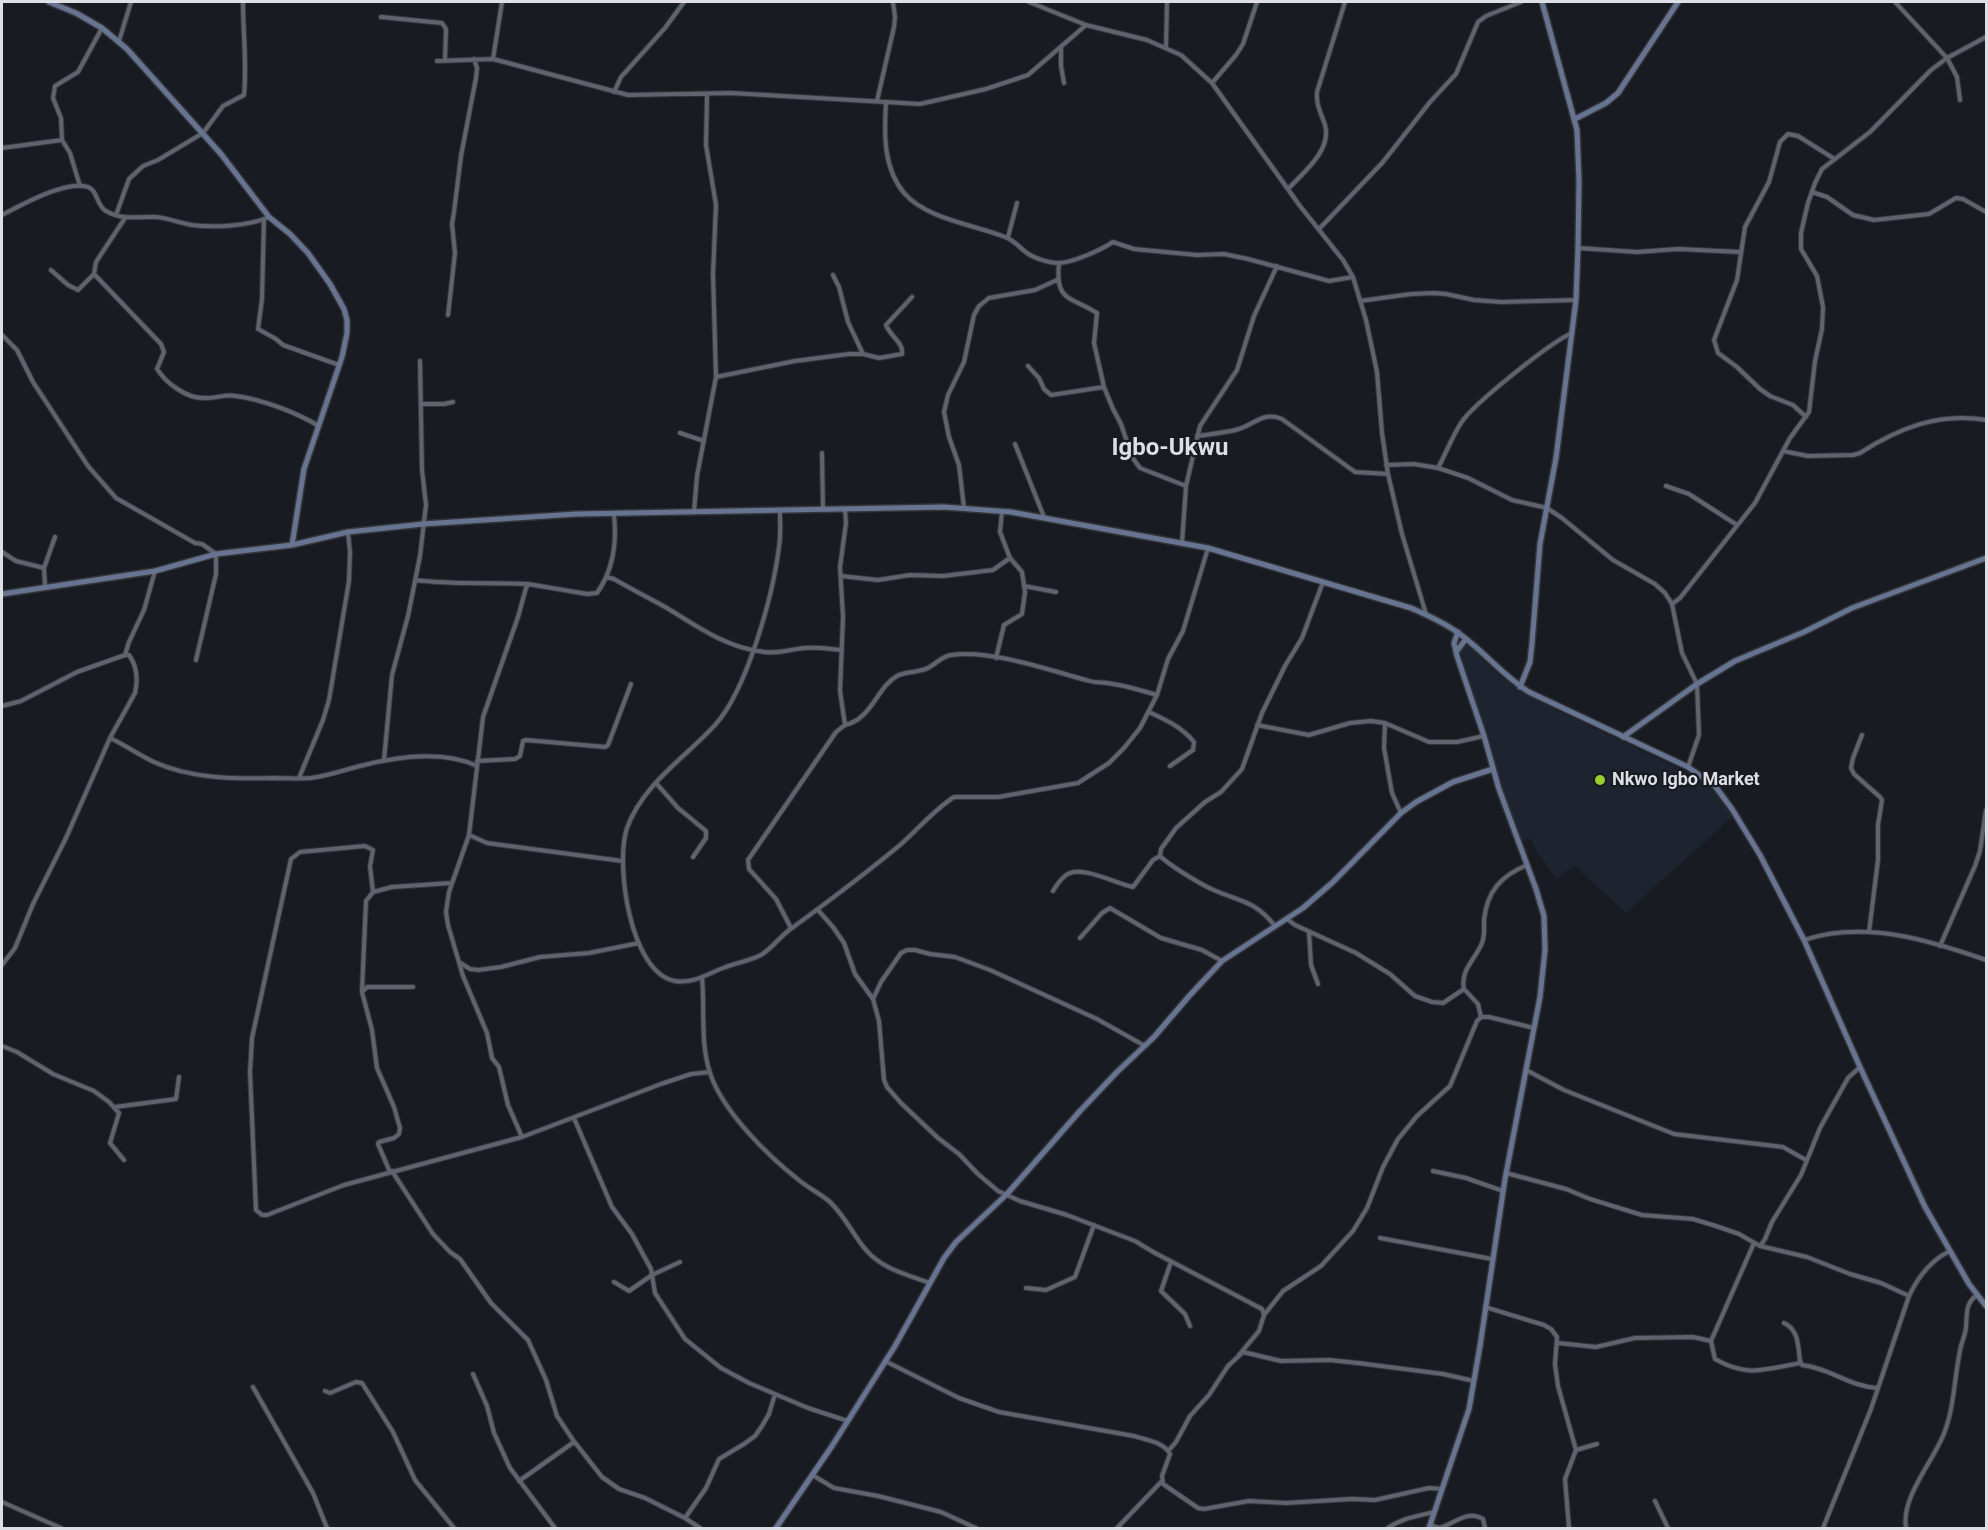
<!DOCTYPE html>
<html>
<head>
<meta charset="utf-8">
<style>
	body { margin:0 }
	#map { position:relative; width:1988px; height:1530px; overflow:hidden; background:#181b22; font-family:Roboto,sans-serif }
	canvas { display:block }
	.frame { position:absolute; inset:0; border:3px solid #dddfe4; pointer-events:none }
</style>
</head>
<body>
<div id="map">
<canvas width="1988" height="1530"></canvas>
<div class="frame"></div>
</div>
<script>
const ctx = document.querySelector('canvas').getContext('2d');
ctx.lineJoin = 'round';
function fillPath(path, color) { ctx.fillStyle = color; ctx.fill(path, 'evenodd'); }
function stroke(path, color, width, dash) { ctx.strokeStyle = color; ctx.lineWidth = width; ctx.lineCap = dash ? 'butt' : 'round'; ctx.setLineDash(dash || []); ctx.stroke(path); }
function drawText(font, color, halo, rows, align = 'center') {
  ctx.font = font + ' Roboto,sans-serif'; ctx.lineWidth = 4.5; ctx.setLineDash([]); ctx.textBaseline = 'middle'; ctx.strokeStyle = halo; ctx.fillStyle = color; for (const [text, x, y, turn = 0] of rows) {
    ctx.save(); ctx.translate(x, y); ctx.rotate((+turn || 0) * Math.PI / 180); ctx.textAlign = isNaN(turn) ? turn : align; if (halo) ctx.strokeText(text, 0, 0); ctx.fillText(text, 0, 0); ctx.restore();
  }
}
const built = new Path2D(`
	M1467,644L1500,676L1521,691L1559,711L1699,778L1717,794L1733,816L1626,913L1574,865L1557,880L1537,852L1530,838L1521,842L1498,783L1461,660V650Z`);
const street = new Path2D(`
	M1029,2L1086,25L1147,40L1181,55L1212,83L1300,206L1343,260L1353,277L1366,320L1377,372L1382,433L1388,474L1402,534L1426,614
	M1895,2L1947,58L1957,77L1960,100
	M381,17L442,23L446,29L445,60
	M119,41L131,2
	M1166,47L1167,2
	M1061,49V66L1064,83
	M493,59L502,2
	M437,61L493,59L628,95L731,93L920,104L986,89L1028,75L1086,25
	M1212,83L1236,55L1243,44L1257,2
	M614,92L621,77L665,28L684,2
	M707,95L706,145L716,205L713,274L716,377
	M877,101L894,27L895,17L893,2
	M886,102C884,134 883,169 905,194C927,219 975,225 1005,237C1014,240 1020,248 1027,253C1034,258 1049,263 1058,263C1072,263 1101,250 1113,242L1134,249L1197,255L1224,254L1248,259L1329,281L1353,277
	M2,148L62,140
	M80,186L70,153L62,140L61,118L53,98L55,86L78,72L102,28
	M1288,189C1304,172 1332,150 1325,125C1321,113 1316,105 1317,92L1345,2
	M1812,192L1827,197L1853,215L1874,220L1929,214L1956,198L1963,199L1986,212
	M2,215C21,205 61,183 83,186C99,187 95,205 106,211C123,221 138,216 156,217C168,218 180,223 192,225C213,228 250,226 269,217
	M116,215L129,179L143,166L158,160L203,133L223,106L244,95C247,64 243,33 243,2
	M125,218L96,262L94,274L161,344L164,352L157,369C166,383 186,398 203,398C214,399 224,394 236,396C264,400 295,412 319,426
	M264,219L262,299L258,329L276,339L283,345L339,365
	M1319,229L1383,162L1430,102L1456,74L1478,22L1486,16L1521,2
	M1008,237L1017,203
	M1578,248L1637,252L1678,249L1740,252
	M1059,263C1055,302 1070,296 1097,313L1094,343L1104,387L1113,409L1121,424L1132,457L1140,468L1186,486
	M51,270L68,285L78,290L94,274
	M833,275L839,287L848,322L863,354
	M1360,301L1411,294L1433,293L1446,294L1474,300L1501,302L1576,300
	M448,315L455,253L452,224L454,212L461,156L476,78L477,68L474,59
	M2,335L17,350L33,382L88,466L116,498L195,543L202,544L216,554V574L196,660
	M1028,366L1039,378L1044,389L1051,395L1104,387
	M421,404H444L453,402
	M1806,417L1793,405L1770,396L1760,389L1737,367L1718,353L1714,340L1737,280L1745,227L1769,182L1780,142L1788,134L1798,136L1833,158
	M680,433L704,441
	M1197,436C1210,434 1225,433 1239,429C1255,424 1264,411 1282,419L1355,472L1388,474
	M1015,444L1044,517
	M1783,451L1808,456L1853,455L1860,453C1899,428 1939,412 1986,420
	M822,453L823,509
	M1386,465L1414,464L1438,468L1468,478L1512,500L1547,508L1562,518L1613,560L1655,584L1665,593L1672,604L1682,653L1697,684L1699,735L1688,767
	M1438,468C1446,453 1452,437 1461,423C1473,404 1551,342 1572,333
	M1666,486L1689,494L1737,525
	M964,508L959,465L949,437L944,412L948,395L964,362L974,315L979,306L989,298L1035,290L1057,280
	M780,511C780,523 781,535 779,547C773,595 747,690 715,725C685,758 643,784 627,828C615,864 630,973 675,981C693,984 707,974 723,968C735,963 749,961 761,955C773,948 781,935 792,928C829,901 865,874 900,845C918,829 934,810 954,797H998L1078,783L1109,763L1124,748L1140,728L1157,695L1168,659L1183,631L1208,548
	M694,512L697,476L716,377L795,361L849,354H863L879,358L902,354C904,343 890,336 886,325L912,297
	M1182,543L1186,486L1200,426L1237,370L1254,316L1277,266
	M2,552L16,561L44,568L45,586
	M44,568L55,537
	M841,576L878,580L910,575L943,576L993,570L1010,558
	M606,577L614,579C631,589 649,598 667,608C698,627 727,648 764,652C778,654 791,649 805,648C817,647 830,649 842,650
	M415,580C453,585 490,582 528,584
	M1024,586L1056,592
	M1672,604L1680,598L1755,503L1790,438L1809,412L1815,361L1822,329L1823,307L1817,276L1801,249V233L1808,203L1815,183L1822,169L1870,132L1931,70L1947,58L1986,37
	M996,658L1004,625L1022,614L1025,592L1022,572L1010,558L1000,532L1002,511
	M2,706L21,701L77,672L125,655L129,642L144,610L155,571
	M1149,712C1166,720 1182,727 1194,742L1193,750L1170,766
	M1385,723L1384,748L1392,793L1401,813
	M845,725C872,719 877,687 897,676C906,671 918,673 928,668C936,664 942,656 951,655C989,649 1049,670 1086,680C1094,683 1104,682 1113,684C1128,686 1142,691 1157,695
	M1257,725L1309,735L1350,723L1371,721L1385,723L1429,742H1457L1484,736
	M1862,735L1853,758L1851,768L1854,774L1880,797L1882,800L1878,825V860L1869,932
	M110,738C125,745 139,755 154,762C191,779 236,779 275,778C287,778 299,779 311,778C328,776 344,770 360,766C395,757 443,750 477,766
	M384,760L392,675L408,616L420,556L426,505L422,470L420,361
	M477,761L515,759L520,756L523,741L526,740L605,747L608,745L631,684
	M299,778L323,720L329,700L349,581L350,552L348,532
	M656,783L678,808L706,831V838L693,857
	M469,835L487,843L622,861
	M1160,856C1169,865 1203,886 1216,891C1242,902 1255,901 1275,926
	M451,883L392,887L373,892L370,866L373,850L365,846L300,852L291,859L252,1038L250,1072L256,1210L262,1215H267L344,1185L522,1137L661,1084L691,1074L710,1072
	M1053,891C1056,886 1060,880 1065,876C1079,863 1116,884 1133,887L1153,860L1160,856L1161,849L1176,828L1205,802L1221,792L1242,769L1262,713L1285,666L1302,638L1323,582
	M818,910L833,927L844,943L855,974L873,999L879,1021L884,1080L887,1087L901,1103L938,1138L959,1154L978,1174L998,1191L1020,1201L1067,1215L1135,1241L1155,1253L1262,1309L1264,1315L1259,1331L1239,1355
	M1287,919L1295,925L1356,953L1390,974L1415,996L1432,1002L1443,1003L1464,989
	M791,928L776,899L749,869L748,860L836,732L845,725L840,691L843,617L840,567L846,523L845,509
	M1309,932L1311,965L1318,984
	M1080,938L1102,913L1110,908L1161,938L1202,950L1222,961
	M1804,940C1864,920 1929,940 1986,960
	M1940,946L1975,866L1980,851L1986,810
	M459,962L470,969L478,970L501,967L540,957L589,953L639,943
	M2,965L15,948L33,904L66,838L110,738L135,693C138,680 137,666 129,655H125
	M702,977C705,1009 700,1042 710,1073C723,1112 768,1156 800,1181C810,1189 821,1194 830,1202C845,1216 853,1235 866,1250C882,1269 908,1275 930,1283
	M362,991L366,901L373,892
	M873,999L881,982L901,953L907,950H915L930,954L955,957L990,970L1097,1019L1145,1046
	M1481,1017L1478,1004L1464,989C1460,970 1475,960 1482,943C1485,935 1484,929 1484,920C1487,891 1501,876 1527,865
	M2,1046L17,1052L53,1074L94,1091L109,1102L119,1113L110,1143L124,1160
	M1526,1070L1564,1090L1674,1134L1783,1147L1806,1160
	M115,1107L176,1099L179,1077
	M574,1118L612,1207L632,1234L651,1269L655,1293L685,1339L721,1368L749,1383L808,1408L848,1421
	M522,1137L508,1105L499,1067L492,1058L487,1033L463,976L448,925L446,912L449,892L469,835L483,717L518,617L526,588L528,584L587,594L597,593C614,569 617,543 614,515
	M392,1171L433,1234L450,1252L460,1259L491,1303L528,1340L546,1380L557,1416L573,1440L602,1477L619,1489L645,1498L685,1518L700,1528
	M1433,1171L1466,1178L1503,1191
	M390,1172L378,1144L379,1142L394,1138L399,1134L400,1128L394,1107L377,1068L372,1030L362,992L367,987H413
	M1506,1173L1566,1189L1590,1199L1642,1215L1693,1219L1716,1226L1739,1234L1760,1246L1807,1257L1850,1274L1881,1283L1909,1296
	M1380,1238L1492,1259
	M1754,1243L1711,1341L1715,1359C1748,1378 1765,1369 1801,1363
	M1761,1245L1765,1239L1772,1222L1801,1175L1820,1128L1848,1078L1860,1067
	M1171,1262L1161,1291L1185,1314L1190,1326
	M614,1282L629,1291L652,1275L680,1262
	M1026,1288L1046,1290L1075,1277L1094,1225
	M1485,1307L1544,1325L1551,1329L1557,1337L1555,1364L1558,1386L1576,1450L1565,1479L1569,1528
	M1264,1315L1283,1291L1321,1266L1353,1231L1367,1208L1383,1167L1398,1139L1417,1116L1450,1086L1477,1021L1481,1017H1489L1534,1028
	M1784,1323C1799,1330 1798,1346 1800,1361L1802,1365C1830,1368 1848,1386 1877,1388
	M1558,1343L1596,1347L1635,1338L1693,1337L1711,1341
	M885,1361L959,1398L999,1412L1134,1436C1146,1440 1164,1442 1170,1454L1162,1476L1163,1484L1198,1508L1204,1509L1249,1501L1286,1503L1352,1499L1375,1500L1429,1488L1442,1489
	M473,1374L487,1406L494,1433L510,1468L555,1528
	M253,1387L313,1493L327,1528
	M325,1391L330,1393L356,1382L362,1383L393,1432L415,1480L454,1528
	M1169,1450L1176,1442L1190,1416L1209,1395L1228,1366L1243,1352L1281,1361L1329,1360L1358,1363L1443,1374L1474,1381
	M1576,1450L1597,1444
	M814,1476L834,1488L878,1496L941,1512L976,1528
	M519,1481L574,1442
	M1655,1501L1668,1528
	M2,1502L61,1528
	M685,1518L706,1488L719,1459L744,1444L755,1436L762,1426L769,1414L775,1394
	M1430,1525L1439,1528C1454,1524 1468,1509 1483,1519L1485,1528
	M1117,1528L1162,1481
	M1388,1528C1402,1518 1418,1516 1434,1512
	M1823,1528L1871,1409L1909,1296C1918,1277 1931,1260 1950,1251
	M1906,1528C1901,1498 1931,1464 1943,1436C1955,1407 1954,1376 1961,1346C1963,1340 1965,1334 1966,1328C1967,1315 1965,1303 1977,1295`);
const secondary = new Path2D(`
	M49,2L76,13L102,28L127,49L221,154L269,217L290,234L308,253L330,284L344,309L347,320V333L342,357L304,469L292,545
	M1575,119L1606,103L1618,93L1678,2
	M2,594L155,571L216,554L292,545L348,532L423,524L576,514L944,507L1011,512L1208,548L1411,608C1427,615 1443,622 1457,632C1483,650 1502,675 1529,692L1688,767L1715,786L1732,809L1760,855L1804,940L1860,1067L1925,1207L1969,1284L1986,1306
	M1456,652L1466,639
	M1520,687L1530,662L1532,643L1540,544L1556,458L1576,300L1578,248L1579,181L1577,130L1542,2
	M1623,737L1697,684L1735,661L1804,632L1852,608L1986,558
	M776,1528L832,1446L895,1346L944,1258L956,1242L1007,1194L1080,1111L1117,1072L1154,1037L1190,995L1222,961L1303,908L1333,882L1401,813L1416,802L1453,782L1493,769
	M1429,1528L1469,1409L1480,1346L1505,1179L1540,997L1545,950L1544,916L1536,889L1499,789L1484,736L1457,656L1454,643L1458,632`);
const markers = [
	[1600,780,6,"#9cca31"]
];
const poiNames = [
	["Nkwo Igbo Market",1612,780]
];
const districtNames = [
	["Igbo-Ukwu",1170,449]
];
fillPath(built, '#1d232f');
stroke(street, '#34363b', 6);
stroke(secondary, '#34363b', 8);
stroke(street, '#5f636b', 4);
stroke(secondary, '#677491', 5);
for (const [x, y, r, color] of markers) { const dot = new Path2D(); dot.arc(x, y, r, 0, 2 * Math.PI); ctx.fillStyle = color; ctx.fill(dot); stroke(dot, '#181b22', 2); }
drawText('bold 18px', '#dddfe4', '#181b22', poiNames, 'left');
drawText('bold 24px', '#dddfe4', '#181b22', districtNames);
</script>
</body>
</html>
